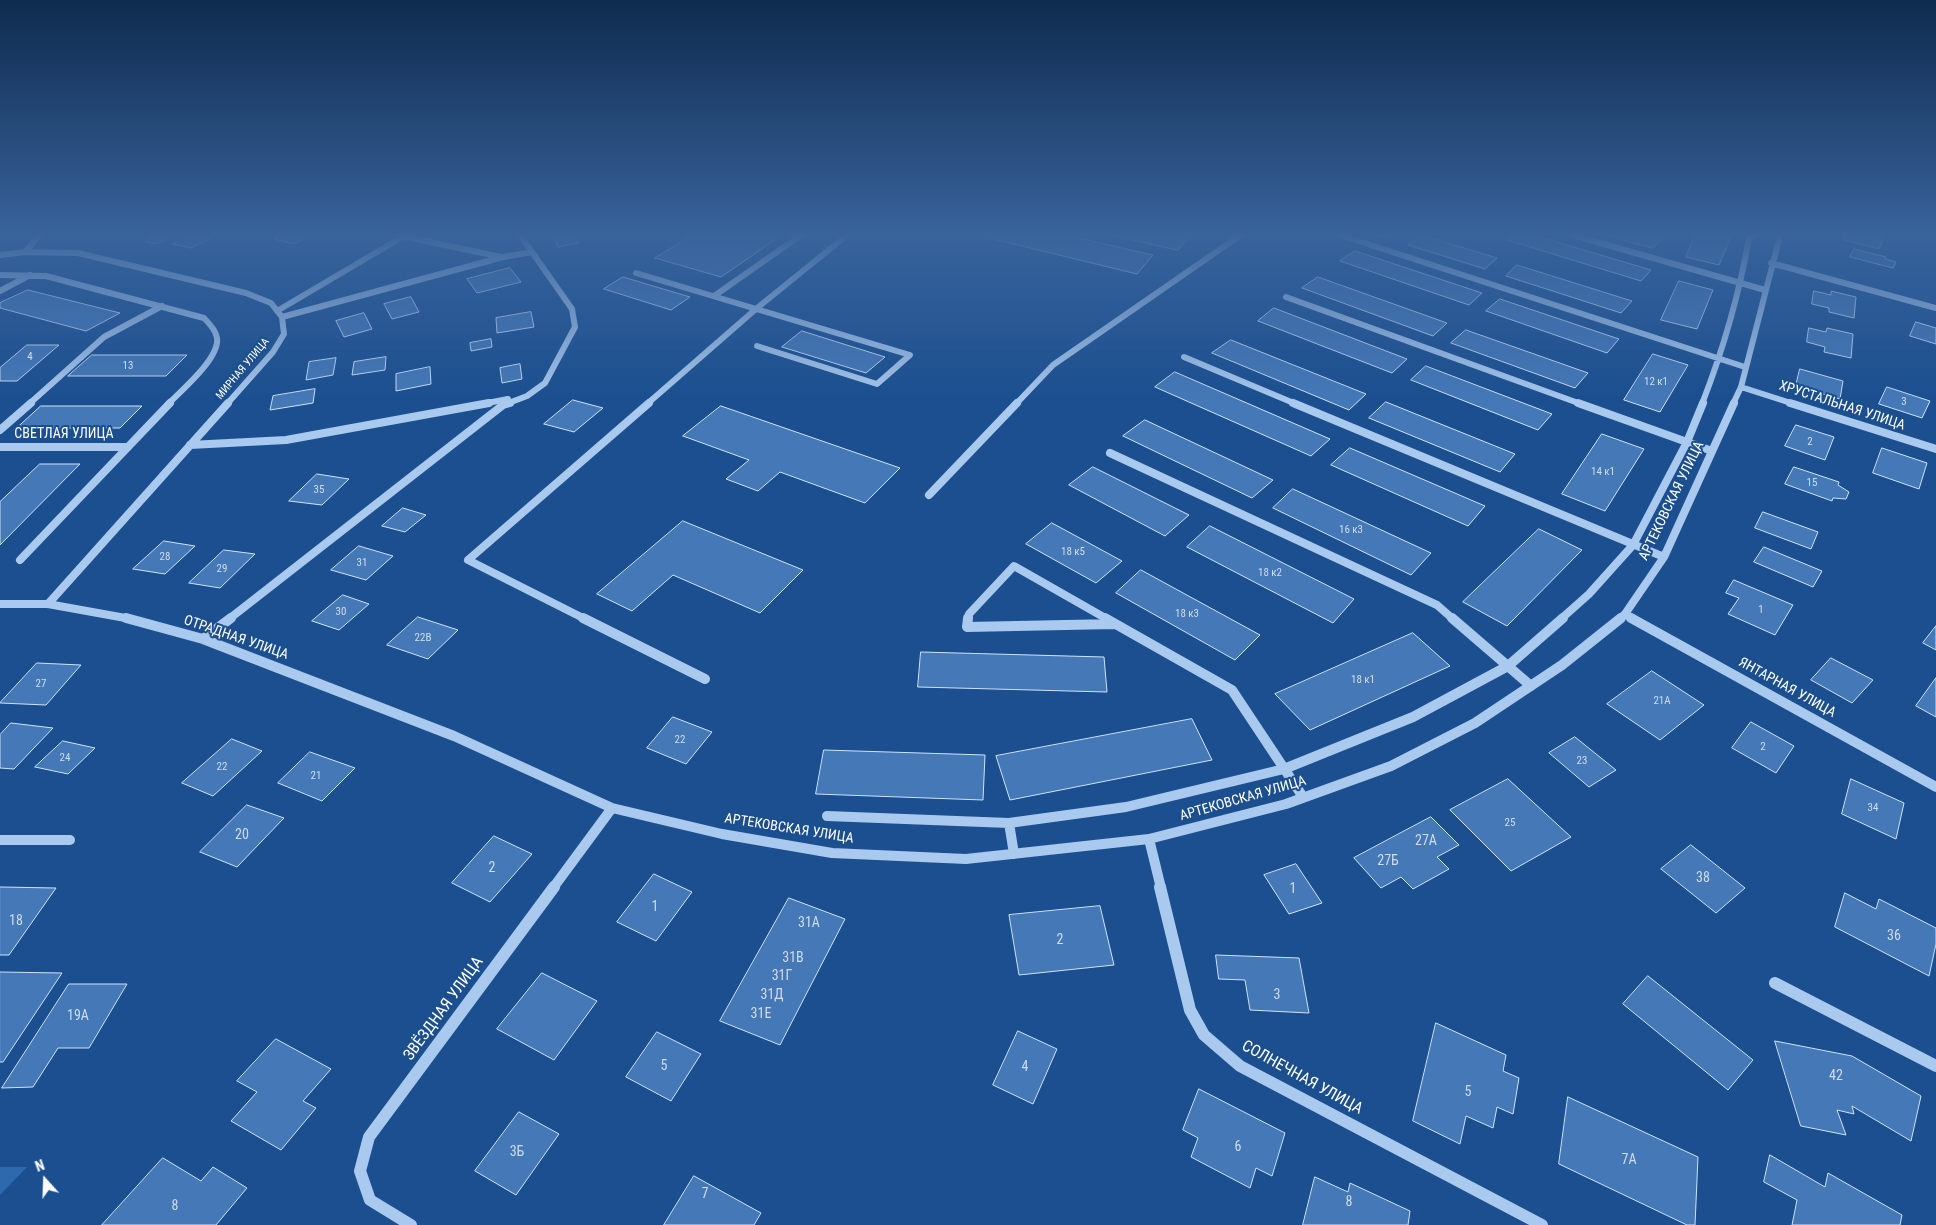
<!DOCTYPE html>
<html>
<head>
<meta charset="utf-8">
<style>
	body { margin:0 }
	#map { position:relative; width:1936px; height:1225px; overflow:hidden; background:#1b4f8f; font-family:"Roboto Condensed",sans-serif }
	canvas { display:block }
	.north { position:absolute; left:20px; top:1155px; width:50px; height:50px; -webkit-text-stroke:4px #1b4f8f; paint-order:stroke; rotate:340deg; font-size:14px; font-weight:700; line-height:20px; text-align:center; color:#fff }
	.north::after { content:''; display:block; margin:auto; width:18px; height:22px; background:#fff; clip-path:polygon(50% 0,100% 100%,50% 72%,0 100%) }
</style>
</head>
<body>
<div id="map">
<canvas width="1936" height="1225"></canvas>
<div class="north">N</div>
</div>
<script>
const ctx = document.querySelector('canvas').getContext('2d');
ctx.lineJoin = 'round';
function fillPath(path, color) { ctx.fillStyle = color; ctx.fill(path, 'evenodd'); }
function stroke(path, color, width, dash) { ctx.strokeStyle = color; ctx.lineWidth = width; ctx.lineCap = dash ? 'butt' : 'round'; ctx.setLineDash(dash || []); ctx.stroke(path); }
function drawText(font, color, halo, rows, align = 'center') {
  ctx.font = font + ' "Roboto Condensed",sans-serif'; ctx.lineWidth = 4; ctx.setLineDash([]); ctx.textBaseline = 'middle'; ctx.strokeStyle = halo; ctx.fillStyle = color; for (const [text, x, y, turn = 0] of rows) {
    ctx.save(); ctx.translate(x, y); ctx.rotate((+turn || 0) * Math.PI / 180); ctx.textAlign = isNaN(turn) ? turn : align; if (halo) ctx.strokeText(text, 0, 0); ctx.fillText(text, 0, 0); ctx.restore();
  }
}
const green = new Path2D(`
	M0,1167H27L0,1195Z`);
const building = new Path2D(`
	M288,232H317L294,244L274,239Z
	M698,232H780L785,233L721,277L655,258Z
	M981,232H1052L1153,255L1137,274L977,235Z
	M1098,232H1193L1178,250Z
	M1367,232H1396L1388,238Z
	M1517,232H1523L1651,270L1641,281L1507,240Z
	M1594,232H1638L1662,238L1653,248Z
	M1697,232H1733L1719,265L1686,257Z
	M1831,232H1886L1879,249L1844,240L1845,236Z
	M574,234L579,243L558,247L554,238Z
	M192,235L210,239L191,248L173,244Z
	M1421,235L1497,258L1485,269L1408,245Z
	M157,236L169,238L156,244L145,242Z
	M1854,249L1886,257L1885,259L1896,262L1893,268L1850,257Z
	M1355,251L1482,293L1469,305L1340,261Z
	M1517,265L1632,301L1621,313L1506,276Z
	M510,268L521,282L477,293L467,279Z
	M623,277L690,297L671,310L604,289Z
	M1318,277L1447,323L1433,336L1302,288Z
	M1679,281L1713,290L1697,329L1661,320Z
	M28,290L120,313L86,331L0,308V303Z
	M1814,291L1831,295V291L1856,297L1854,318L1829,312V308L1812,304Z
	M411,297L419,312L392,319L384,304Z
	M1500,299L1619,339L1607,353L1486,311Z
	M1274,308L1407,359L1392,373L1258,321Z
	M531,312L534,327L497,333L496,318Z
	M364,313L372,329L344,337L336,321Z
	M1916,322L1936,328V344L1910,336Z
	M1809,328L1826,332L1827,328L1853,334L1851,358L1824,352L1825,347L1807,342Z
	M1466,330L1588,373L1575,388L1451,343Z
	M802,331L885,357L866,373L782,347Z
	M491,339L492,347L471,351L470,343Z
	M1231,340L1366,394L1349,410L1212,353Z
	M27,345H59L17,381H0V368Z
	M1653,354L1688,365L1660,412L1624,400Z
	M92,355H187L166,376H68Z
	M386,357L385,370L352,375L354,362Z
	M336,358L333,375L306,380L309,362Z
	M520,364L522,379L502,383L500,368Z
	M1426,366L1552,414L1538,430L1411,380Z
	M430,367L431,384L396,391V374Z
	M1800,369L1843,381L1840,399L1796,386Z
	M1175,372L1330,439L1311,456L1155,387Z
	M1887,387L1930,401L1922,418L1879,404Z
	M315,389L313,403L270,410L273,396Z
	M573,400L603,408L574,432L544,424Z
	M1386,402L1515,454L1500,472L1369,418Z
	M41,406H142L120,428H17Z
	M721,406L900,468L865,503L780,472L758,491L726,479L749,460L683,436Z
	M1145,420L1273,480L1252,498L1123,436Z
	M1796,425L1834,437L1825,460L1785,446Z
	M1602,434L1644,449L1605,511L1562,494Z
	M1350,448L1485,506L1468,526L1331,465Z
	M1882,448L1927,463L1919,489L1873,473Z
	M40,464H80L0,545V502Z
	M1093,467L1189,515L1165,536L1069,485Z
	M1794,467L1839,482L1838,485L1849,492L1846,499L1833,498L1832,501L1785,484Z
	M317,474L349,479L322,505L289,501Z
	M1293,489L1431,553L1411,575L1273,508Z
	M403,508L426,515L405,532L382,526Z
	M1763,512L1818,532L1811,549L1755,528Z
	M683,521L803,570L760,613L673,575L632,611L597,594Z
	M1052,523L1122,561L1096,583L1026,544Z
	M1210,526L1354,599L1333,623L1187,547Z
	M1539,529L1582,550L1507,626L1463,602Z
	M164,541L195,546L165,574L133,569Z
	M359,546L393,556L366,580L331,570Z
	M1764,547L1822,571L1813,587L1754,562Z
	M224,550L255,554L220,588L189,583Z
	M1141,570L1260,635L1235,660L1116,593Z
	M1734,580L1793,605L1775,635L1728,614L1739,598L1726,593Z
	M343,595L369,604L339,630L312,621Z
	M418,617L458,630L428,659L387,645Z
	M1936,626V650L1923,643Z
	M1413,633L1450,666L1310,730L1275,694Z
	M921,652L1104,657L1107,692L918,687Z
	M1831,658L1873,680L1852,703L1811,680Z
	M37,663L81,665L46,705L0,703Z
	M1652,671L1704,705L1660,740L1607,704Z
	M1936,678V717L1916,706Z
	M673,717L712,732L686,764L647,748Z
	M1192,719L1212,760L1010,800L996,756Z
	M1751,722L1794,746L1776,773L1732,748Z
	M11,723L53,728L14,769L0,768V735Z
	M1575,737L1616,770L1589,787L1549,753Z
	M232,739L262,751L213,796L182,783Z
	M63,741L95,748L68,774L35,767Z
	M824,750L985,755L983,800L816,794Z
	M310,752L355,768L322,801L278,783Z
	M1508,779L1571,837L1511,871L1450,810Z
	M1851,779L1904,803L1896,839L1842,814Z
	M247,805L284,818L237,867L200,852Z
	M1431,817L1459,845L1437,857L1449,869L1413,889L1401,877L1381,888L1354,858Z
	M494,836L532,854L490,902L452,883Z
	M1691,845L1745,888L1716,913L1661,869Z
	M1296,864L1322,903L1289,914L1264,875Z
	M654,874L692,892L656,941L617,922Z
	M0,887L56,888L9,955H0Z
	M1845,893L1876,909L1879,899L1936,928V944L1929,976L1835,927Z
	M789,898L845,919L780,1045L720,1021Z
	M1100,906L1114,965L1019,975L1009,915Z
	M1216,955L1299,958L1309,1013L1250,1010L1245,980L1219,979Z
	M0,972L62,973L3,1062H0Z
	M542,973L597,1001L554,1060L497,1029Z
	M1648,976L1753,1060L1728,1090L1623,1004Z
	M69,984H127L89,1048H58L33,1087L2,1088Z
	M1436,1023L1506,1055L1503,1071L1519,1078L1513,1114L1497,1107L1493,1128L1466,1116L1460,1144L1413,1121Z
	M1018,1031L1057,1049L1033,1104L993,1085Z
	M657,1032L701,1054L671,1101L626,1077Z
	M276,1039L331,1069L303,1101L316,1108L281,1150L231,1121L257,1092L237,1081Z
	M1775,1041L1852,1056L1921,1096L1911,1141L1852,1106L1854,1114L1837,1110L1846,1135L1801,1126Z
	M1199,1089L1285,1133L1272,1176L1256,1168L1250,1188L1191,1157L1198,1138L1183,1130Z
	M1568,1097L1698,1157L1695,1225H1687L1559,1164Z
	M519,1112L559,1134L516,1195L475,1171Z
	M1770,1155L1825,1187L1828,1173L1902,1215L1900,1225H1792L1797,1200L1764,1182Z
	M163,1158L201,1181L213,1167L247,1188L216,1225H102Z
	M694,1176L761,1213L754,1225H664Z
	M1315,1177L1348,1192L1350,1183L1410,1211L1408,1225H1303Z`);
const minorFar3 = new Path2D(`
	M384,232L501,257
	M1331,232L1745,367
	M1562,232L1765,290
	M25,252L42,232
	M0,255L25,252L78,253L246,293L271,303L282,317L284,334L273,352L227,404
	M1771,263L1936,308
	M636,273L910,355L877,384L757,346
	M0,275L46,276L204,318C209,323 216,330 217,338C220,358 182,390 168,404
	M0,291L30,275
	M714,296L804,233L811,232
	M1286,297L1581,404
	M277,311L404,236
	M282,317L503,257L532,252
	M1184,357L1296,404
	M1741,387L1794,404
	M29,404L104,337L162,306
	M482,404L508,399
	M506,404L527,396L545,383L575,327L572,309L518,232
	M647,404L757,308L851,232
	M1016,404L1053,365L1245,232
	M1702,404C1723,350 1739,295 1749,238L1761,232
	M1733,404L1741,387L1781,232`);
const minorFar2 = new Path2D(`
	M1293,403L1664,557
	M1578,403L1712,451
	M1790,403L1936,449
	M0,430L31,403
	M190,445L286,440L489,403
	M0,447H128
	M1110,453L1437,605L1453,619
	M929,495L1017,403
	M20,560L170,403
	M0,604H48L131,619
	M48,604L228,403
	M1625,614L1634,619
	M229,619L503,405L510,403
	M585,619L468,560L649,403
	M968,619L969,614L1014,566L1107,619
	M1561,619L1589,594L1633,545L1687,442L1703,403
	M1619,619L1625,614L1664,557L1734,403`);
const minorFar1 = new Path2D(`
	M126,618L203,639L454,736L612,808L722,834L832,853L966,859L1149,839L1286,804L1391,766L1475,723L1562,665L1621,618
	M583,618L705,679
	M968,618L967,627L1115,624
	M1105,618L1232,690L1303,797
	M1452,618L1531,686
	M1631,618L1936,787
	M203,639L231,618
	M827,816L1009,823L1126,807L1284,769L1413,717L1508,666L1563,618
	M1009,823L1014,854
	M1149,839L1161,888
	M0,840H70
	M553,888L612,808`);
const minor = new Path2D(`
	M1160,887L1190,1010L1204,1035L1240,1066L1542,1225
	M1775,983L1936,1066
	M411,1225L370,1200L360,1171L369,1137L554,887`);
const numberNames = [
	["4",30,357],
	["13",128,366],
	["12 к1",1656,382],
	["3",1904,402],
	["2",1810,442],
	["14 к1",1603,472],
	["15",1812,483],
	["35",319,490],
	["16 к3",1351,530],
	["18 к5",1073,552],
	["28",165,557],
	["31",362,563],
	["29",222,569],
	["18 к2",1270,573],
	["1",1761,610],
	["30",341,612],
	["18 к3",1187,614],
	["22В",423,638],
	["18 к1",1363,680],
	["27",41,684],
	["21А",1662,701],
	["22",680,740],
	["2",1763,747],
	["24",65,758],
	["23",1582,761],
	["22",222,767],
	["21",316,776],
	["34",1873,808],
	["25",1510,823]
];
const farStreetnames = [
	["МИРНАЯ УЛИЦА",243,369,-50]
];
const streetNames = [
	["ХРУСТАЛЬНАЯ УЛИЦА",1842,406,18],
	["СВЕТЛАЯ УЛИЦА",64,434],
	["АРТЕКОВСКАЯ УЛИЦА",1672,501,-64],
	["ОТРАДНАЯ УЛИЦА",236,638,19],
	["ЯНТАРНАЯ УЛИЦА",1787,688,29],
	["АРТЕКОВСКАЯ УЛИЦА",1243,799,-16],
	["АРТЕКОВСКАЯ УЛИЦА",789,829,9]
];
const nearNumbernames = [
	["20",242,835],
	["27А",1426,841],
	["27Б",1388,861],
	["2",492,868],
	["38",1703,878],
	["1",1293,889],
	["1",655,907],
	["18",16,921],
	["31А",809,923],
	["36",1894,936],
	["2",1060,940],
	["31В",793,958],
	["31Г",782,976],
	["31Д",772,995],
	["3",1277,995],
	["31Е",761,1014],
	["19А",78,1016],
	["5",664,1066],
	["4",1025,1067],
	["42",1836,1076],
	["5",1468,1092],
	["6",1238,1147],
	["3Б",517,1152],
	["7А",1629,1160],
	["7",705,1194],
	["8",1349,1202],
	["8",175,1206]
];
const nearStreetnames = [
	["ЗВЁЗДНАЯ УЛИЦА",444,1009,-54],
	["СОЛНЕЧНАЯ УЛИЦА",1302,1078,29]
];
fillPath(green, '#2e69ad');
fillPath(building, '#4478b7');
stroke(building, '#cfe3fa', 1);
stroke(minorFar3, '#a9c9ee', 6);
stroke(minorFar2, '#a9c9ee', 8);
stroke(minorFar1, '#a9c9ee', 10);
stroke(minor, '#a9c9ee', 12);
const sky = ctx.createLinearGradient(0, 0, 0, 403);
sky.addColorStop(0, '#0f2b4f');
sky.addColorStop(0.58, '#39639b');
sky.addColorStop(1, '#39639b00');
ctx.fillStyle = sky;
ctx.fillRect(0, 0, 1936, 403);
drawText('11px', '#d0dded', null, numberNames);
drawText('11px', '#fff', '#1b4f8f', farStreetnames);
drawText('14px', '#fff', '#1b4f8f', streetNames);
drawText('14px', '#d0dded', null, nearNumbernames);
drawText('16px', '#fff', '#1b4f8f', nearStreetnames);
</script>
</body>
</html>
